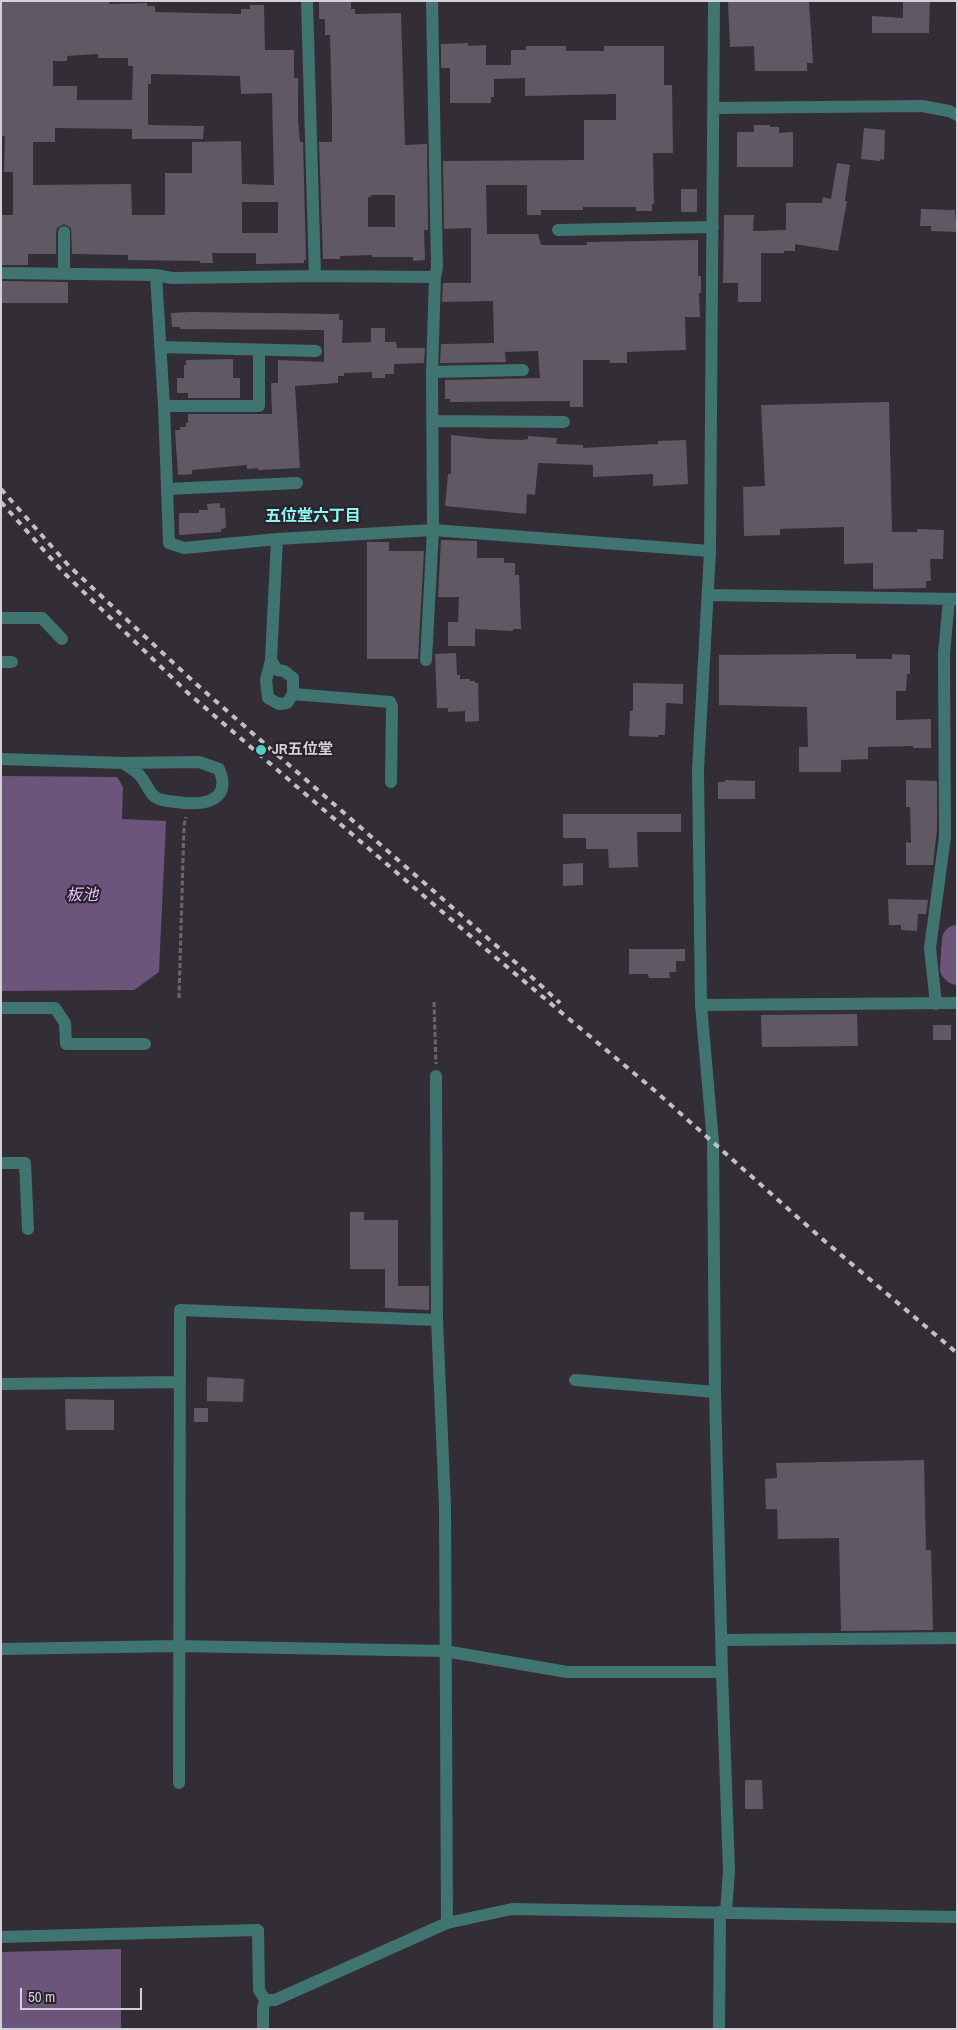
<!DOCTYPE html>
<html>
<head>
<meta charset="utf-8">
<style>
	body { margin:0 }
	#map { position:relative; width:958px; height:2030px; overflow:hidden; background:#332d36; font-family:"Archivo Narrow",sans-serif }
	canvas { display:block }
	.frame { position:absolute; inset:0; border:2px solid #d4d0d7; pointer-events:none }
	.scale { position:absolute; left:20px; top:1988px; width:122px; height:22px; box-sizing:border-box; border:2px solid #d4d0d7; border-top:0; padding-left:6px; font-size:15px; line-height:18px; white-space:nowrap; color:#d4d0d7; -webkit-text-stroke:4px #29232c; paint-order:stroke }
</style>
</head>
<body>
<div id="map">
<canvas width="958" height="2030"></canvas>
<div class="frame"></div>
<div class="scale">50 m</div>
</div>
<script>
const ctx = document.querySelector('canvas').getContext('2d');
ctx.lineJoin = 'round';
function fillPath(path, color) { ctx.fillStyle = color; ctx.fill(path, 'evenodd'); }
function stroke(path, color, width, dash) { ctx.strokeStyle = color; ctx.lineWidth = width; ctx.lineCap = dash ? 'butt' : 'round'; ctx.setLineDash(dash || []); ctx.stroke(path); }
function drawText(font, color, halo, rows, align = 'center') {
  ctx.font = font + ' "Archivo Narrow","Noto Sans JP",sans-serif'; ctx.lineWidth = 4.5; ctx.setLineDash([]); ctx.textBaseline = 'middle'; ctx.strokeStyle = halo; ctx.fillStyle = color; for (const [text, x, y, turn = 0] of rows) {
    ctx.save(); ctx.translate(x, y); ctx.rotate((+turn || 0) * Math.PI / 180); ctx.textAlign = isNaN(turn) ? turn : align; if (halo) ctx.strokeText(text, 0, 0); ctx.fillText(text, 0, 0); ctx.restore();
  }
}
const water = new Path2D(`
	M1,776L117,777L123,787L122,819L166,821L159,972L134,990L1,991Z
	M121,1949V2029H1V1952Z`);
const river = new Path2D(`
	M957,940L955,968L957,970`);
const building = new Path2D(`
	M1,1H109V4L147,3V6H155V12L241,14V9H250V5H264L265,50H294V78H298V119L300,142H303L306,260H304V263L256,264V253H212L213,263H200V261L128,260V255L72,254L71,228L64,224L57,228L56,232V254H28V265H1V215H13V172H4L5,136H1ZM98,54V58H128V66H133L132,100H77V86H53V61H67V56ZM151,74L240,76L241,94L272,93L274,185L242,184L241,141L192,142V173H165V215H132L131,184L33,185V142H55V128L132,129V139H203L204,126L150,125L148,124V84H151ZM242,202H278V233H242Z
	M319,1H351V9H355V14L401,13L405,145L427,144L428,230H424L425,260L413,261V257H372V255L340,256V259H323L319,142H332V113L330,35H325V19H319ZM371,195H395V227H368V197H371Z
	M728,1H809L813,63H807V71H755L754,46L730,47Z
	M903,1H930L929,33H872V16L903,18Z
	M468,43V46L486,45V65H511V50H526V46H566V51H604V46H664V85H672L673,153H653L654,204H652V211H636V207H583V210H541V215H527V185H486L487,234H538L541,245H587V242L698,240V276H701V293H699L700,317H685L686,350L627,352V363H610V360H583V407H570V401L450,402V399H445V380L540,378L538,351L505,352L506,362L440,363L441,344L494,343L493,301L442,302L443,283H471V228L444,229L443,161L584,160V120H616V94L525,96V78L494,79V97H491V103H450V68H441V44Z
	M754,125H770V127H779V133L793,132V167H737V132H754Z
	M864,128L885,130L884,160L881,159L880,161L861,159Z
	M837,163L850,165L845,201H847L838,251L795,244V251H784V253H761V302H738V283H723L724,215H754L753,231L786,230V203H822L823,197L831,199Z
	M681,189H697V212H681Z
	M921,209L955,210L957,232L931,231V226H920Z
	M1,281L68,282V303H1Z
	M190,312L339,314V320H343L342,343L371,342V328H385V342H396L397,348H425L424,363L394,364V374H385V378H372V372L344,373V376H338V383L295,386L300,468L258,470V468L247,469V465L192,470V474L178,475L175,430H180V427H186V423H188V414H272L271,383H278V360L324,362V330L180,329V327H172L171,313Z
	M233,359V378H240V398H188V393H177V378H184V365H186V360Z
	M889,402L892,532H917V529L944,530L943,559H930L931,581H926V588L873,589V563L844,564V527L780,529V535L744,536L743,487L765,486L761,405Z
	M451,435L489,439L523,440L528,439V436L557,438L556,444L583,445V448L658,444V441L686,440L688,484L653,486V474L593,477V465L538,463L535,495L527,494L526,514L445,506L448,474H451Z
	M220,503V508H225L226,528L221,529V532L179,535V513H199V510H208L207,504Z
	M441,540L477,541V558H504V563H515V575H519L521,629H513V631L475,629V646H448V622H458L459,597H438Z
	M367,542H389V551H424L418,659H367Z
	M456,653L457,675H460V679H470V681H475V683H478L479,721L465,722V711L448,712V708H437L435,654Z
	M839,654H856V659H892V654L910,655V674H907L906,691H896V720L931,719V748H913V746L868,747V759L841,760V772H799V747H808L807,707L719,705V655Z
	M633,683L683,684V704L666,703L665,735H658V737L629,736L630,711H633Z
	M725,780L755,781V799H718V782H725Z
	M906,780L937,781V829L933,865H906V842L911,843L910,807H906Z
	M563,814H681V832H637L638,867L609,868L608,849H586V838H563Z
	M583,863V885L563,886V864Z
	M888,899L928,900L926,914H918L917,931L901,930V925H889Z
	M629,949H685V961H676V972H669L670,978H649L648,974H629Z
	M857,1014L858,1046L762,1047L761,1015Z
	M933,1025H951V1040H933Z
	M350,1212H364V1220H398V1286H429V1310L385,1308V1269H350Z
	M207,1377L244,1379L243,1402L207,1401Z
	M65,1399L114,1400V1430H66Z
	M194,1408H208V1422H194Z
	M924,1460L926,1550H931L933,1630L841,1631L839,1538L778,1539L777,1509H766L765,1479L777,1478L776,1463Z
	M745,1780H762L763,1809H745Z`);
const path = new Path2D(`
	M179,998L184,825L186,817
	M434,1002L436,1064`);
const minor = new Path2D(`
	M307,1L315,276
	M714,1L710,551L698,770L701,1005L713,1142L715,1392L722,1672L729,1871L726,1912
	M714,108L922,106L949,111L957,115
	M558,230L713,227
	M1,273L156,275L172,278L315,276L435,277L437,268L432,1
	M64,273V232
	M156,275L164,406L169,543L184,548L277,539L433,530L710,551
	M160,347L316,351
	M432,372L523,370
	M164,406H259V351
	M433,421L564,422
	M167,489L297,483
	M708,595L957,599
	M1,618H42L62,639
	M271,660L277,539
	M271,660L277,670L284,671L293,678V694L287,703L279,704L268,698L266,680Z
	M426,660L433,530L432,372L435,277
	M1,662H12
	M293,694L390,702L392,707L391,782
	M1,759L123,763L199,762L219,769C233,802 202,806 176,802C169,801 159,801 154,796C149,792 146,783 141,777C137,771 129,767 123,763
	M936,1004L930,948L945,837L944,654L949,599
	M701,1005L957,1003
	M1,1008H55L65,1023L66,1044H145
	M436,1076L437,1320L445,1506L447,1923
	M1,1163H25L28,1229
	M575,1380L715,1392
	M1,1384L180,1382
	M721,1640L957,1638
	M1,1649L178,1646L445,1651L567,1672H722
	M179,1783L180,1310L437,1320
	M1,1937L258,1930L259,1990L265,2000H275L447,1923L512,1909L957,1917
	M263,2029V2009L265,2000
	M719,2029L720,1912`);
const rail = new Path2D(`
	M1,489L69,566L195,683L523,969L560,1003
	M1,502L64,573L188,693L482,946L654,1090L821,1238L957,1353`);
const markers = [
	[261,750,6,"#55cec6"]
];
const poiNames = [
	["JR五位堂",272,750]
];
const neighbourhoodNames = [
	["五位堂六丁目",313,517]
];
const waterNames = [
	["板池",82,896]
];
fillPath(water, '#6c557a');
stroke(river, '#6c557a', 30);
fillPath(building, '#605964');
stroke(path, '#6b666e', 3, [5, 2.5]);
stroke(minor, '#407470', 12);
stroke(rail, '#c4bfc7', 4, [6, 6]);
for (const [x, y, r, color] of markers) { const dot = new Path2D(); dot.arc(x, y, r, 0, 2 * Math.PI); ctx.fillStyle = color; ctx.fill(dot); stroke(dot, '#29232c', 2); }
drawText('bold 15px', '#d4d0d7', '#29232c', poiNames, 'left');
drawText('bold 16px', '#8df7ef', '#29232c', neighbourhoodNames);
drawText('italic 16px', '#e5bffe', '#29232c', waterNames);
</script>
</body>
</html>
